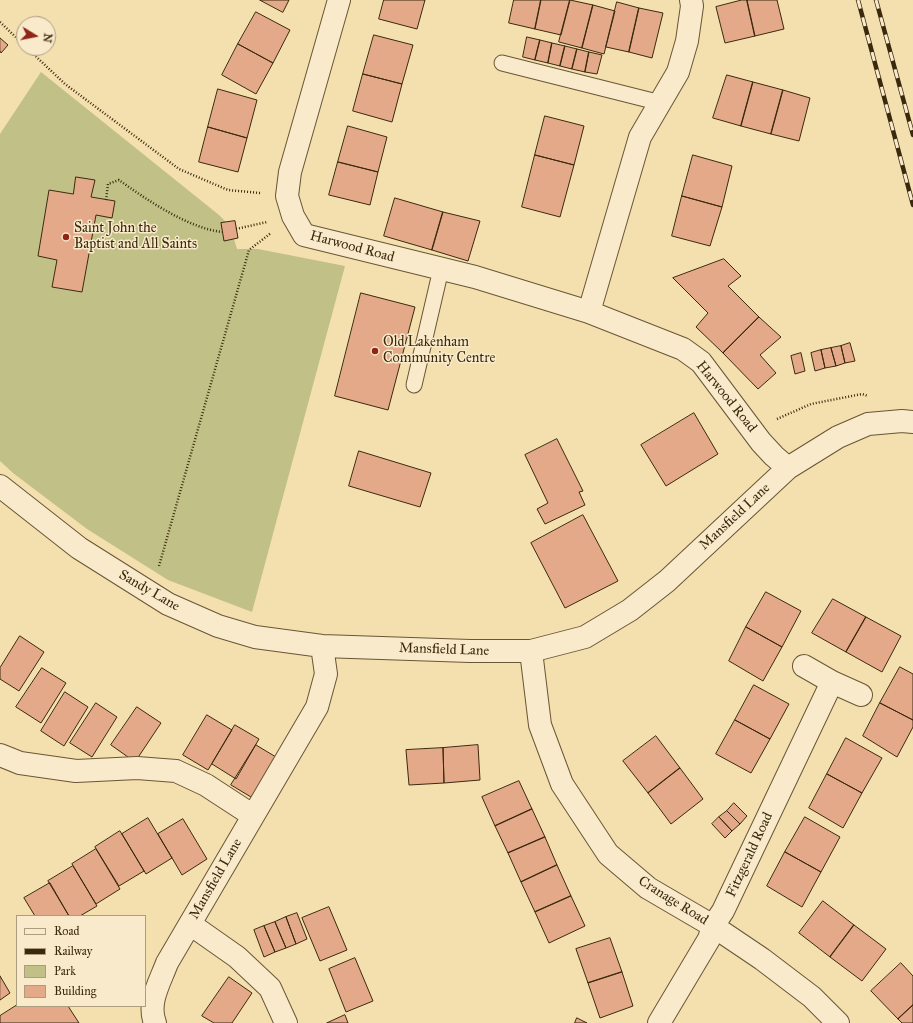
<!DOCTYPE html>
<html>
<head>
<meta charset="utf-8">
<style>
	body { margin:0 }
	#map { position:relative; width:913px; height:1023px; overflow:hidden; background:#f4dfae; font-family:"IM FELL Great Primer",serif }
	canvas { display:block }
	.legend { position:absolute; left:16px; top:915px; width:130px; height:92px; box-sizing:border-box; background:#f8eaca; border:1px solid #ac9d7f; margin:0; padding:5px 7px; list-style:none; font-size:12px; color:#3b290e }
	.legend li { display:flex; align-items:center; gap:8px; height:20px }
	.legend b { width:20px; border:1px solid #ac9d7f }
	.north { position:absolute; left:16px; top:16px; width:40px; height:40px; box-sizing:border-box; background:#f8eaca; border:1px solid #ac9d7f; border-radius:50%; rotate:100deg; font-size:11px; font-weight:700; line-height:16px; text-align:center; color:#3b290e }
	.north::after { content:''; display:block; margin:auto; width:14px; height:18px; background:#8f2418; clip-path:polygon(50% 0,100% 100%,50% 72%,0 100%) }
</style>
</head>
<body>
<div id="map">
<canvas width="913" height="1023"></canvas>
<ul class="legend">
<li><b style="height:5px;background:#f8eaca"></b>Road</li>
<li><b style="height:5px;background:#3b290e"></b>Railway</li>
<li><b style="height:11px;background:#c1c086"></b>Park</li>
<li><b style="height:11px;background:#e3a989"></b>Building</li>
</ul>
<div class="north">N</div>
</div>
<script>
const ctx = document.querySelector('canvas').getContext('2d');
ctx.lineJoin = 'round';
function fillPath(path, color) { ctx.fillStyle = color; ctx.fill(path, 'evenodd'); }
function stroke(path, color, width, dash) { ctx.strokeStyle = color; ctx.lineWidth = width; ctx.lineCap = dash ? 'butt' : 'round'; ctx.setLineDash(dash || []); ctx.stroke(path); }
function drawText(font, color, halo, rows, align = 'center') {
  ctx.font = font + ' "IM FELL Great Primer",serif'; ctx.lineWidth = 3; ctx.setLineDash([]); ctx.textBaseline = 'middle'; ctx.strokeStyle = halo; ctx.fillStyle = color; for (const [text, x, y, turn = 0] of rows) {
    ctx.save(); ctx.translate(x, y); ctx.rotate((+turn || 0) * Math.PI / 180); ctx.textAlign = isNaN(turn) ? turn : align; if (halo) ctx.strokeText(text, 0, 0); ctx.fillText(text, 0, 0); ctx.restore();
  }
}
const green = new Path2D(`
	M41,72L219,215L226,222L235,221L238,238L234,239L237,249H258L345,266L252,612L168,580L87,529L13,473L0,461V134ZM76,177L94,180L91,197L114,201L96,215L82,292L52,287L57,260L38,256L49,190L73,194Z`);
const building = new Path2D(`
	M260,0H289L283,12Z
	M384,0H425L417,29L379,19Z
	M514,0H541L535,29L509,23Z
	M541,0H570L561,35L535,29Z
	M570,0L593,5L582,48L559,42Z
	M742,0H747L755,36L725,43L716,7Z
	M747,0H777L784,29L755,36Z
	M617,2L639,8L629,52L606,47Z
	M593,5L615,11L604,54L582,48Z
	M639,8L663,13L652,58L629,52Z
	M256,12L290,30L273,63L238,44Z
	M374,35L413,45L402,84L363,74Z
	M527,37L540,40L535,60L523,57Z
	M0,38L8,45L1,53L0,51Z
	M540,40L552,43L548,63L535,60Z
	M552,43L565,46L560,66L548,63Z
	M238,44L273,63L256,94L222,75Z
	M565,46L577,49L572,69L560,66Z
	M577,49L589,52L585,72L572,69Z
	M589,52L602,55L597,74L585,72Z
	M363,74L402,84L392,122L353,111Z
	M727,75L753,82L741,126L713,118Z
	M753,82L783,90L771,134L741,126Z
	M218,89L257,100L247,138L208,127Z
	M783,90L810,98L799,141L771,134Z
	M545,116L584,126L574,165L535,155Z
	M348,126L387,137L378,172L338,162Z
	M208,127L247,138L238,172L199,162Z
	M535,155L574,165L560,217L522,207Z
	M693,155L732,166L722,207L682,196Z
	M338,162L378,172L370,205L329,195Z
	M76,177L95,180L91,197L115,201L112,218L96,215L82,292L52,287L57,260L38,256L49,190L73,194Z
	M682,196L722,207L710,246L672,236Z
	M395,198L443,212L432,250L384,236Z
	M443,212L480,221L468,261L432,250Z
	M235,221L238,238L224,241L221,223Z
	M724,259L741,276L728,286L759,317L723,353L696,327L708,313L673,278Z
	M361,293L415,307L388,410L335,396Z
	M759,317L781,337L760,355L776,373L758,389L723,353Z
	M850,343L855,361L845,363L841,346Z
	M841,346L845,363L836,366L831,348Z
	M831,348L836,366L825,368L821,350Z
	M821,350L825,368L815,371L811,353Z
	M801,353L805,371L795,374L791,356Z
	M694,413L718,454L666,486L641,445Z
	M557,439L583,491L579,492L585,505L545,524L537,509L548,503L525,455Z
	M359,451L431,473L420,507L349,486Z
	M583,515L618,581L565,608L531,543Z
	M766,592L801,611L782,647L746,627Z
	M833,599L866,617L846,652L812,633Z
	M866,617L901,636L882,672L846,652Z
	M746,627L782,647L763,681L729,661Z
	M20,636L44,652L19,691L0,679V668Z
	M900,667L913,674V720L880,703Z
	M42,668L66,683L41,723L16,707Z
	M754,685L789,704L770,739L735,720Z
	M65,692L88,707L64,746L41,731Z
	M96,703L117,717L92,757L70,743Z
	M880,703L913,720V727L897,757L863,736Z
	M137,707L161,723L135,762L111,745Z
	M207,715L232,730L208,770L183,755Z
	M735,720L770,739L751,773L716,754Z
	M235,725L259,739L236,779L212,764Z
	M656,736L680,768L648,793L623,761Z
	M846,738L882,758L862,793L827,774Z
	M256,745L281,760L256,800L231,785Z
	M478,745L480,780L444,783L443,748Z
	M443,748L444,783L409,785L406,750Z
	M680,768L703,799L671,824L648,793Z
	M827,774L862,793L843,828L809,808Z
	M519,781L532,809L495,826L482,797Z
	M734,803L747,816L740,824L727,811Z
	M532,809L545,837L508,853L495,826Z
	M727,811L740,824L732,831L719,817Z
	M719,817L732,831L725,838L712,824Z
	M805,817L840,837L821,872L785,852Z
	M148,818L172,858L146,874L122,834Z
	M183,819L207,859L182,875L158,834Z
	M120,831L144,871L119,886L95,847Z
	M545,837L557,865L521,882L508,853Z
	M96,849L120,889L96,904L72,864Z
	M785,852L821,872L802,907L767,886Z
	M557,865L571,896L535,912L521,882Z
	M73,866L97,906L80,916H69L48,881Z
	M50,883L69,916H35L24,898Z
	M571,896L585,926L549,943L535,912Z
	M823,901L854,925L830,957L799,933Z
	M329,907L347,950L320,961L302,918Z
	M297,913L307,939L296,944L286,917Z
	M286,917L296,944L286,948L275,922Z
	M275,922L286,948L275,952L264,926Z
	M854,925L886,949L862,981L830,957Z
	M264,926L275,952L264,957L254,930Z
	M610,938L622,972L588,983L576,949Z
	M355,958L373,1001L346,1012L329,969Z
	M901,963L913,976V1005L898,1019L871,991Z
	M622,972L633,1006L600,1018L588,983Z
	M0,976L10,993L0,1000Z
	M229,977L252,993L232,1023H214L202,1016Z
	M17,1005L68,1006L79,1023H0V1016Z
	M913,1005V1023H902L898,1019Z
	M345,1015L348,1023H327Z
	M577,1018L587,1023H575Z`);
const path = new Path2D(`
	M0,22L24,45
	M27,48L65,84L179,169L228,190L260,193
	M106,200L108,184L119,180C147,200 188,228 222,232
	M236,229L267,222
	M777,419L811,404L862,394L868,396
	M159,566L249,250L271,233`);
const service = new Path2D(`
	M502,63L661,103
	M414,385L441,269`);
const minor = new Path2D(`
	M339,0L290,172L287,196L293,216L304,235L475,277L589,312L683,349L701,362L761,442L774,456L788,468
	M589,312L640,137L678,72L687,41L692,6L691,0
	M0,486L79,548L168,604L218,626L255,637L322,646L470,651H531L585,637L630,610L667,581L788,468L838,437L868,424L902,421L913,422
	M531,651L540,725L562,784L608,854L648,888L713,926L762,959L812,997L838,1023
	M804,666L832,682
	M0,755L20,763L76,771L137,768L176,771L206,785L252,815
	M190,924L237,957L270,988L286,1023
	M155,1023C147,1003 160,982 167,963L317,707L326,674L322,646
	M659,1023L709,939L713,926L723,911L832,682L861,695`);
const rail = new Path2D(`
	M858,0L913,205
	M876,0L913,135`);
const markers = [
	[66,237,4,"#8f2418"],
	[375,351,4,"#8f2418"]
];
const poiNames = [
	["Saint John the",74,229],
	["Baptist and All Saints",74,245],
	["Old Lakenham",383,343],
	["Community Centre",383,359]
];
const streetNames = [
	["Harwood Road",352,247,15],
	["Harwood Road",726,397,51],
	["Mansfield Lane",735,517,-43],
	["Sandy Lane",149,591,30],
	["Mansfield Lane",444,650,2],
	["Fitzgerald Road",750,855,-65],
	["Mansfield Lane",216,879,-60],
	["Cranage Road",673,901,32]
];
fillPath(green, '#c1c086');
fillPath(building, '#e3a989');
stroke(building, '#3b290e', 1);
stroke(service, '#695636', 17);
stroke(minor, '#695636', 24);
stroke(path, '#3b290e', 2.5, [1, 2]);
stroke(service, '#f8eaca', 15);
stroke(minor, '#f8eaca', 22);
stroke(rail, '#3b290e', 4.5);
stroke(rail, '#f8eaca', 3, [9]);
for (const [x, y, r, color] of markers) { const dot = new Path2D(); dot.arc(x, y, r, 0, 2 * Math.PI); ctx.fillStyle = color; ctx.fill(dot); stroke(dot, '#f8eaca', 1.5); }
drawText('14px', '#3b290e', '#f8eaca', poiNames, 'left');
drawText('14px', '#3b290e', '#f8eaca', streetNames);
</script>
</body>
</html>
